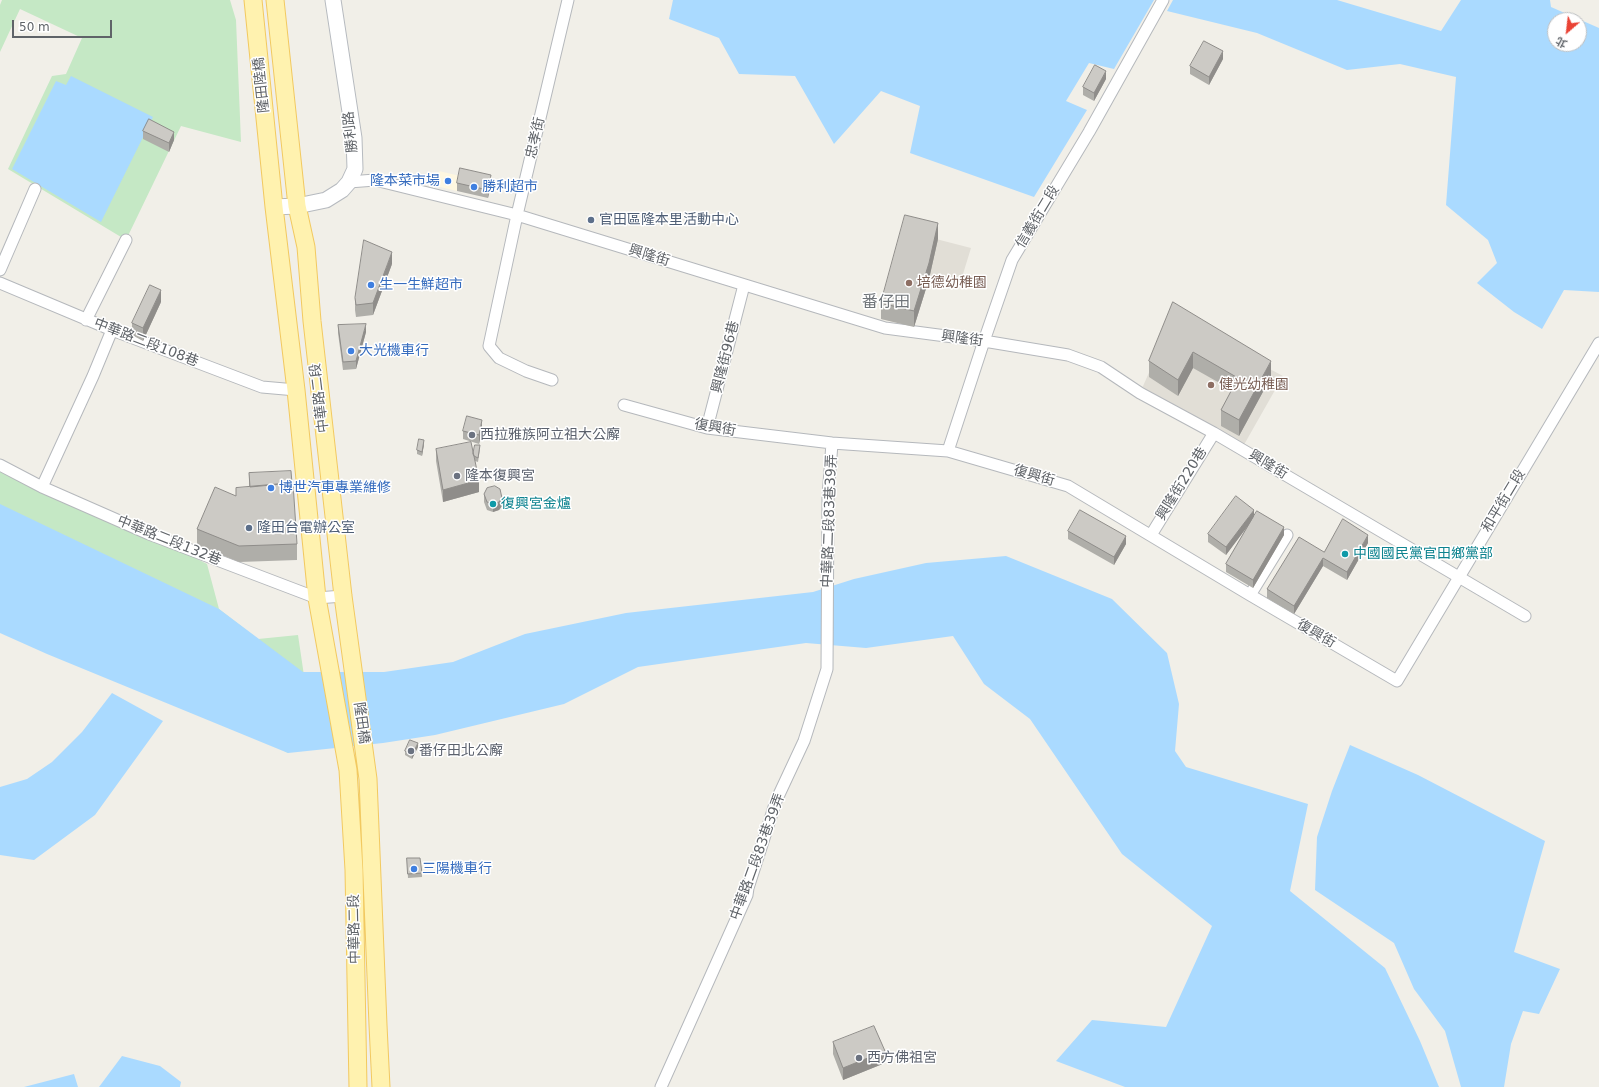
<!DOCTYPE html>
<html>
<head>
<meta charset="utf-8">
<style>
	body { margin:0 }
	#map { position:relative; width:1599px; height:1087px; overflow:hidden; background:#f1efe8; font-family:"DejaVu Sans","Noto Sans TC",sans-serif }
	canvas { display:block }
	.north { position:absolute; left:1547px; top:12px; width:40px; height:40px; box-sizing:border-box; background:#fff; border:1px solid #bfc1c3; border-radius:50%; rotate:208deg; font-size:11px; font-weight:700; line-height:16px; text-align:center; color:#5f6368 }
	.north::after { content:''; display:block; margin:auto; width:14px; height:18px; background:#ea4335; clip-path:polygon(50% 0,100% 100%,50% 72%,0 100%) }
	.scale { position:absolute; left:12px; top:20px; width:100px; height:18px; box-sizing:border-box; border:2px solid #5f6368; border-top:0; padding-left:5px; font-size:12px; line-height:14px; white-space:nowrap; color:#5f6368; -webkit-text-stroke:3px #fff; paint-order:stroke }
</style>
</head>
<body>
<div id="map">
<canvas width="1599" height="1087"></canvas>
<div class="north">北</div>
<div class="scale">50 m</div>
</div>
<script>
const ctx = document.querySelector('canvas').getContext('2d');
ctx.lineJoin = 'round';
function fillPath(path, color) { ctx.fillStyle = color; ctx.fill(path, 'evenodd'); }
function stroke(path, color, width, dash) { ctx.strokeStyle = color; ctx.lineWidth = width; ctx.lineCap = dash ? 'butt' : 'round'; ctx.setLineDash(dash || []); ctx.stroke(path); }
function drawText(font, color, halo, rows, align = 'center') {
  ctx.font = font + ' "DejaVu Sans","Noto Sans TC",sans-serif'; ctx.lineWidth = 3; ctx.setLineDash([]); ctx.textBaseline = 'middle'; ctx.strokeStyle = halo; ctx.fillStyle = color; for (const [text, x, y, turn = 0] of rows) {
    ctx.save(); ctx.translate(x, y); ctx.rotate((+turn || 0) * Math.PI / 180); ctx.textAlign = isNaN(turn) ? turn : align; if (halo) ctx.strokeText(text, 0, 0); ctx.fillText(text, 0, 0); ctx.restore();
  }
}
const commercial = new Path2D(`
	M439,171L460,176L457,191L436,186Z`);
const education = new Path2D(`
	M905,231L971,248L959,287L929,279L914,327L881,319Z
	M1173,318L1283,376L1241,450L1140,393Z`);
const green = new Path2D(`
	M2,0H230L236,20L241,142L181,126L126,240L8,169L52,76L66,74L82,38L20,9L0,52V5Z
	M0,465L149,534L207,564L219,609L258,639L298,635L311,723L288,753L0,600Z`);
const water = new Path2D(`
	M673,0H1154L1114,69L1089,63L1066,101L1087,110L1034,197L910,153L920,106L881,91L834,144L795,76L739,74L719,38L669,19Z
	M1173,0H1337L1441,31L1461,0H1550L1551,7L1599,28V292L1564,290L1542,329L1514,312L1477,283L1497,263L1488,240L1446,205L1456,77L1400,64L1347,70L1257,33L1167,11ZM1555,20H1579V44H1555Z
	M71,76L153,117L101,222L12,169L56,81L66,85Z
	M0,504L219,609L303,672H384L453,662L525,634L626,613L813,592L854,579L926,563L1006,556L1112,599L1167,653L1179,704L1175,751L1186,767L1308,804L1290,891L1385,968L1420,1041L1439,1087H1125L1056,1061L1092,1020L1166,1027L1212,926L1122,854L1030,719L984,684L953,636L866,648L806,643L638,667L564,704L435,735L383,743L288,753L47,654L0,633Z
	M112,693L163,721L95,815L34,860L0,855V787L27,779L52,762L82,732Z
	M1350,745L1418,775L1545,841L1514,952L1560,969L1539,1014L1523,1011L1511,1044L1504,1087H1461L1445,1031L1414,989L1394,943L1315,890L1317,837L1332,791Z
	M122,1056L160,1066L181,1082L180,1087H99Z
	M74,1074L78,1087H24Z`);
const street = new Path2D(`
	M349,182L375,180L517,215L885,328L984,341L1068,355L1101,367L1140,393L1214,433L1525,616
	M0,270L35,189
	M0,283L112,330L262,387L296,390
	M86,320L126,240
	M552,380L526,371L499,358L489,346L517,215L568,0
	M624,405L707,428L832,443L948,451L1068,486L1250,595L1397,681L1599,343
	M707,428L744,285
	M948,451L984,341L1012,260L1089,132L1163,0
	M0,465L42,487L149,534L317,598L343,596
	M42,487L93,376L112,330
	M1151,535L1214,433
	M1250,595L1287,535
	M661,1087L747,895L748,888L776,801L804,741L827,669L828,497L832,443`);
const secondary = new Path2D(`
	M274,207L297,206L326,200L342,190L349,182L355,169L354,138L333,0`);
const primary = new Path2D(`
	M253,0L274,207L296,390L317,598L348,770L354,870L358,1087
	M275,0L297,206L306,247L312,321L343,596L368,779L378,1025L381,1087`);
const wall = new Path2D(`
	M1223,59L1209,85L1190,74V66Z
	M1106,79L1094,101L1083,95V87Z
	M143,131L174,140L169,152L143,139Z
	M457,183H491L488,198L457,191Z
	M938,239L929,279L914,327L881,319V303Z
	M392,264L373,315L356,317L355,310V298Z
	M161,302L143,341L132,335V323Z
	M1173,302L1271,377L1239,436L1221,426V410L1232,390L1193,368L1178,396L1149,377V361Z
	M338,325L366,332L356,369L343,370L338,333Z
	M482,429L479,444L463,439V431Z
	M424,444L422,456L417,454V450Z
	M436,449L473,454L480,449L478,462L475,461L479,492L443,502L436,461Z
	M249,473L297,544V560L239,562L197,545V529L236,496L249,487Z
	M484,494L502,506L499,510L493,512L487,510L484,502Z
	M1254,517L1284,535L1253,588L1226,572V564L1251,520L1226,555L1208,542V534Z
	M1068,531L1126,544L1114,565L1068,539Z
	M1368,543L1347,580L1323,566L1294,614L1267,598V589L1324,552Z
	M418,747L412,759L405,755V751Z
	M407,858L422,873V877L408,878Z
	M833,1042L885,1063L843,1080L833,1054Z`);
const shadedWall = new Path2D(`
	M1223,51V59L1209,85V77Z
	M1106,71V79L1094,101V93Z
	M174,132V140L169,152V143Z
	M491,175V183L488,198V190Z
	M938,223V239L929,279L914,327V311Z
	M392,252V264L373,315V303Z
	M161,290V302L143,341V328Z
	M366,324V332L356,369V361Z
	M1193,352V368L1178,396V380Z
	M1271,361V377L1239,436V420Z
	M482,420V429L479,444V435Z
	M424,440V444L422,456V452Z
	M479,480V492L443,502V490Z
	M502,498V506L499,510L493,512V504Z
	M1254,510V518L1226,555V547Z
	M1284,527V535L1253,588V580Z
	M1368,535V543L1347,580V572Z
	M1126,536V544L1114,565V557Z
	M1323,558V566L1294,614V606Z
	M418,743V747L412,759V755Z
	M885,1051V1063L843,1080V1068Z`);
const building = new Path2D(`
	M1204,41L1223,51L1209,77L1190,66Z
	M1095,65L1106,71L1094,93L1083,87Z
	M149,119L174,132L169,143L143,131Z
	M460,168L491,175L488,190L457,183Z
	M905,215L938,223L929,263L914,311L881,303Z
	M364,240L392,252L373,303L356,305L355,298Z
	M150,285L161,290L143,328L132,323Z
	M1173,302L1271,361L1239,420L1221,410L1238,378L1193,352L1178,380L1149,361Z
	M366,324L356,361L343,362L338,325Z
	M467,416L482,420L479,435L463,431Z
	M419,439L424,440L422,452L417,450Z
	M471,442L479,480L443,490L436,449Z
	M475,445H480L478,458L474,456L473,454Z
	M291,471L292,483L250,487L249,473Z
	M293,483L297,544L239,546L197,529L215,487L236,496V488Z
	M495,486L500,489L502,498L499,502L493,504L487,502L484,494L487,488Z
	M1236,496L1254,510L1226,547L1208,534Z
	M1080,510L1126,536L1114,557L1068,531Z
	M1257,511L1284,527L1253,580L1226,564Z
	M1343,519L1368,535L1347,572L1323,558L1294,606L1267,589L1299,537L1324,552Z
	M410,740L418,743L412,755L405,751Z
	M407,858H420L422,873L408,874Z
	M874,1026L885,1051L843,1068L833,1042Z`);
const markers = [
	[448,181,4,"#3f7fe0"],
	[474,187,4,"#3f7fe0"],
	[591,220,4,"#5c6f8a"],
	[909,283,4,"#8d6e63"],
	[371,285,4,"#3f7fe0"],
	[351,351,4,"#3f7fe0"],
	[1211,385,4,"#8d6e63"],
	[472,435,4,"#6b7280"],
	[457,476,4,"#6b7280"],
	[271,488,4,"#3f7fe0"],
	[493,504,4,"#0f9aa8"],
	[249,528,4,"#5c6f8a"],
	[1345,554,4,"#0f9aa8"],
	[411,751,4,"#6b7280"],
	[414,869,4,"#3f7fe0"],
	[859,1058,4,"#6b7280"]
];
const streetNames = [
	["隆田陸橋",262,85,-96],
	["勝利路",351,132,-96],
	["忠孝街",536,138,-77],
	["信義街二段",1038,217,-59],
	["興隆街",649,256,17],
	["興隆街",962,339,8],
	["中華路二段108巷",146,343,21],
	["興隆街96巷",726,357,-76],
	["中華路二段",320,398,-97],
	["復興街",715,428,10],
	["興隆街",1268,465,31],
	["復興街",1034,476,16],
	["興隆街220巷",1182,484,-58],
	["和平街二段",1504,501,-59],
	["中華路二段83巷39弄",830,521,-88],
	["中華路二段132巷",169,541,22],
	["復興街",1316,634,30],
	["隆田橋",361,723,82],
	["中華路二段83巷39弄",758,857,-70],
	["中華路二段",355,929,-91]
];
const shopNames = [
	["隆本菜市場",440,181,"right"],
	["勝利超市",482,187],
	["生一生鮮超市",379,285],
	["大光機車行",359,351],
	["博世汽車專業維修",279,488],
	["三陽機車行",422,869]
];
const serviceNames = [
	["官田區隆本里活動中心",599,220],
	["隆田台電辦公室",257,528]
];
const educationNames = [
	["培德幼稚園",917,283],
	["健光幼稚園",1219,385]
];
const worshipNames = [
	["西拉雅族阿立祖大公廨",480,435],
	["隆本復興宮",465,476],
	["番仔田北公廨",419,751],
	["西方佛祖宮",867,1058]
];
const cultureNames = [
	["復興宮金爐",501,504],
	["中國國民黨官田鄉黨部",1353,554]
];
const quarterNames = [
	["番仔田",886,303]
];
fillPath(commercial, '#fef7e0');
fillPath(education, '#e1ded6');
fillPath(green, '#c5e8c5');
fillPath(water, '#aadaff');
stroke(street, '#b5b8bc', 13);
stroke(secondary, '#b6babf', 17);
stroke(primary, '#f2c960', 19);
stroke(street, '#fff', 11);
stroke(secondary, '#fff', 15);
stroke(primary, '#fff2af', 17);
fillPath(wall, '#afaea9');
fillPath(shadedWall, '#8f8d8a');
fillPath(building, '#cccac5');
stroke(building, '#8f8d8a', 1);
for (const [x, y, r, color] of markers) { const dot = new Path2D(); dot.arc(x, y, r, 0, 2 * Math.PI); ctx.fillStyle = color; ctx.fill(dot); stroke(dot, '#fff', 1.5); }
drawText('14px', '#5f6368', '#fff', streetNames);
drawText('14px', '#366cbe', '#fff', shopNames, 'left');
drawText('14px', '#4e5e75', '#fff', serviceNames, 'left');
drawText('14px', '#785e54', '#fff', educationNames, 'left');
drawText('14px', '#5b616d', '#fff', worshipNames, 'left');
drawText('14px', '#0d838f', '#fff', cultureNames, 'left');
drawText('16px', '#70757a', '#fff', quarterNames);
</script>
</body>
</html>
